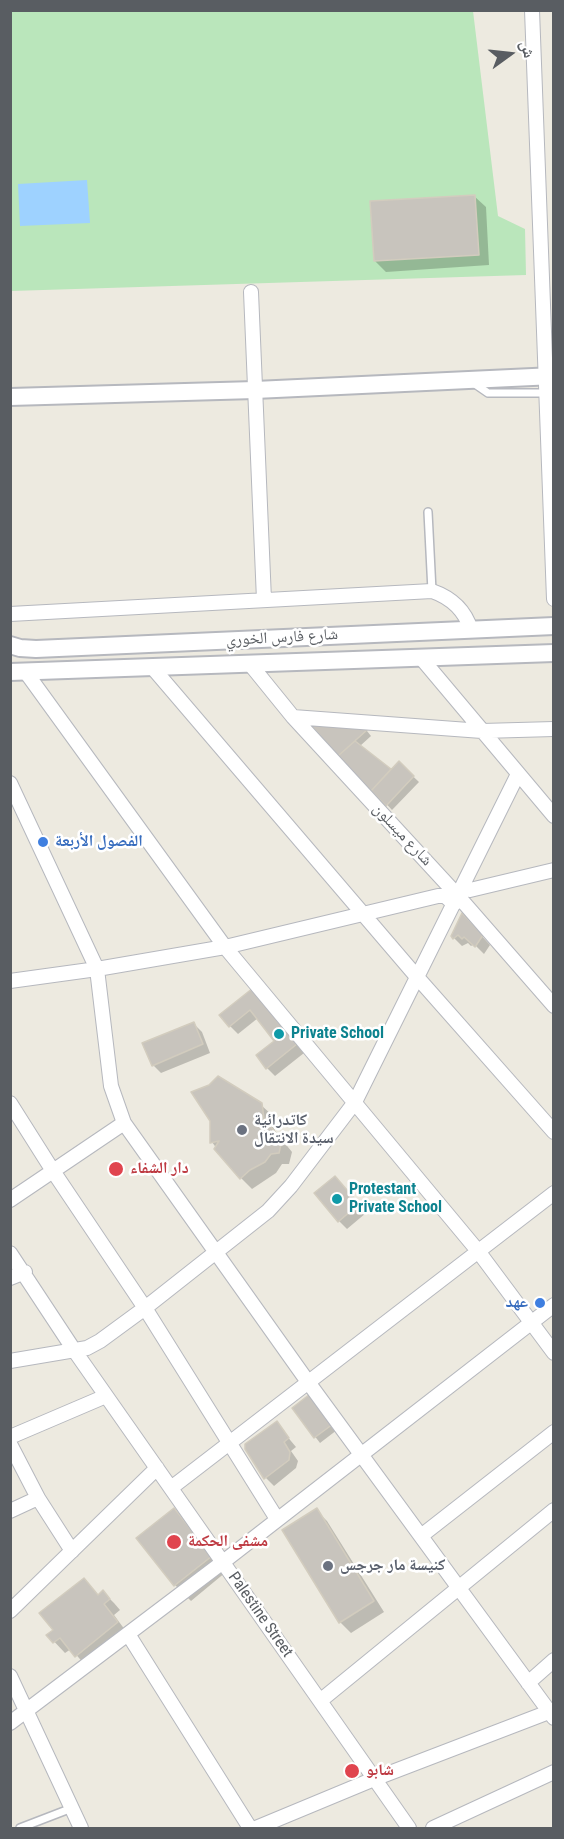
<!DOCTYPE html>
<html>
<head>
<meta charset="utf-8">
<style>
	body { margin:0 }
	#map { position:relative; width:564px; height:1839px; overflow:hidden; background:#edeae0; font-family:"Roboto Condensed","Noto Naskh Arabic",sans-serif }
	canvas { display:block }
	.frame { position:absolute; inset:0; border:12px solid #595d62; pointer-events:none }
	.north { position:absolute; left:480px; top:24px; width:60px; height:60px; -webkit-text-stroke:4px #fff; paint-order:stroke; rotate:75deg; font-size:16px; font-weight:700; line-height:24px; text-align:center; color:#595d62 }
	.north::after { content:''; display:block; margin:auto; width:21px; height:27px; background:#595d62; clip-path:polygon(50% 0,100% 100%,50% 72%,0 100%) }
</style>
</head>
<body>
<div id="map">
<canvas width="564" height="1839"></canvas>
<div class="frame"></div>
<div class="north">ش</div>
</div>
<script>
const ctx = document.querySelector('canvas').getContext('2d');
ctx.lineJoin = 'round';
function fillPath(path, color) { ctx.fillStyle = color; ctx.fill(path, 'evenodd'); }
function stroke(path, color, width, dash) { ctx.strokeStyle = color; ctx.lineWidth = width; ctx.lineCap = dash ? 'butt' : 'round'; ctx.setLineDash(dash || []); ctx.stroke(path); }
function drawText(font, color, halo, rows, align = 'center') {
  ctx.font = font + ' "Roboto Condensed","Noto Naskh Arabic",sans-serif'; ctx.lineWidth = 5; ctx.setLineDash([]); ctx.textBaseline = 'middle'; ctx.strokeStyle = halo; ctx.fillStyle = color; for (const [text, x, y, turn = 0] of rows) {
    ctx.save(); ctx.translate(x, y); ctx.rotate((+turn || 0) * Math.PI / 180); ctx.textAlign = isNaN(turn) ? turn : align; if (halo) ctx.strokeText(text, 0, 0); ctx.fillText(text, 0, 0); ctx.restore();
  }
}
const green = new Path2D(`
	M10,11H473L498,216L525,229L526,275L11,291Z`);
const water = new Path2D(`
	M87,180L90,223L20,226L18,184Z`);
const shadow = new Path2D(`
	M474,196L486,207L489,265L386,272L375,261Z
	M312,724L367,731L371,736L360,746L392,771L399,763L419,782L392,810Z
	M470,923L490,945L484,954L474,944L471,946L468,943L462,946L452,936Z
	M261,999L304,1053L275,1076L267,1068L276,1041L258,1018L238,1034L230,1026Z
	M194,1024L202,1032L210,1053L161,1073L153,1065Z
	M261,1105L273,1116L275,1131L292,1152L289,1164H282L276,1173L252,1189L229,1166L212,1142Z
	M343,1186L366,1213L347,1229L339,1221Z
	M310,1396L337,1430L320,1443L294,1409Z
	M276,1423L296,1447L291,1451L298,1461L296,1468L274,1486L266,1478L246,1449Z
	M174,1510L189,1525L226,1572L191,1601L175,1585L138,1538Z
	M316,1510L327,1521L384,1612L351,1633L340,1622Z
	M84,1580L99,1596L103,1592L114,1603L120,1610L114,1615L128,1634L87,1667L71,1649L65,1653L48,1635L55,1630Z`);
const building = new Path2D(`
	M475,195L479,255L374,261L370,201Z
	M308,722L367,730L338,756Z
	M355,741L391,769L371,791L338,756Z
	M399,761L414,776L386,806L371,791Z
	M462,913L483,935L475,947L464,937L462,939L458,935L453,939L451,936Z
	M253,988L297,1044L266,1069L256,1055L274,1041L250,1010L229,1027L219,1015Z
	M194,1022L203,1044L152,1066L142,1043Z
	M218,1076L262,1103L264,1119L282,1140L279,1153L271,1154L265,1162L250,1170L240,1179L214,1149L219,1141L210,1143V1121L191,1092L209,1085Z
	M335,1176L359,1204L338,1222L314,1193Z
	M310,1394L333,1424L314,1438L292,1408Z
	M277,1421L289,1438L284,1442L290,1452L289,1460L264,1479L245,1449V1444Z
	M174,1508L212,1556L174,1586L136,1538Z
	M317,1508L374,1601L339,1623L282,1530Z
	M84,1578L98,1595L103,1590L110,1599L104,1604L118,1622L75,1657L60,1638L53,1643L46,1635L53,1630L39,1613Z`);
const service = new Path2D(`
	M475,384L488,393H554
	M428,512L432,591
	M20,1828L72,1808`);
const minor = new Path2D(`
	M532,10L554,599
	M251,292L264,600
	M10,614L432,591C452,598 465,610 471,630
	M422,659L554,816
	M250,664L293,717L458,896L554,1006
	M152,667L417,977L554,1132
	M25,671L225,947L478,1251L554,1353
	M293,717L482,731L554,729
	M10,783L97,969L111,1086L124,1123L308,1382L554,1718
	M462,888L470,890L554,870
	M10,981L97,969L225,947L438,896H445L454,904
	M10,1103L53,1171L145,1308L277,1519
	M10,1200L124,1123
	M10,1253L74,1350L409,1828
	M10,1278L25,1272
	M10,1361L87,1348L100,1341L145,1308L268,1211L291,1186L355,1102L518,774
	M10,1437L106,1396
	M10,1444L38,1498L72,1551
	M171,1488L554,1193
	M10,1511L38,1498
	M421,1536L554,1432
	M10,1611L157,1468
	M128,1634L250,1828
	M10,1676L81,1828
	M528,1683L554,1660
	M320,1701L554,1510
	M10,1723L223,1562L554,1305
	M256,1828L374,1779L554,1710
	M433,1828L554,1772`);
const tertiary = new Path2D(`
	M10,397L255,390L554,376
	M10,645L20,648L36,649L554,626
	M10,672L554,653`);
const markers = [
	[43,842,6,"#3f7fe0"],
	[279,1034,6,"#0f9aa8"],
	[242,1130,6,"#6b7280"],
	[116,1169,8,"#e0444e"],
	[337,1199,6,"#0f9aa8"],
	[540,1303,6,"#3f7fe0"],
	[174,1542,8,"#e0444e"],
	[328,1566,6,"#6b7280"],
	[352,1771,8,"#e0444e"]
];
const streetNames = [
	["شارع فارس الخوري",282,638,-3],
	["شارع ميسلون",402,835,47],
	["Palestine Street",260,1615,55]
];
const shopNames = [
	["الفصول الأربعة",55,842],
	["عهد",528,1303,"right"]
];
const cultureNames = [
	["Private School",291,1034],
	["Protestant",349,1190],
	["Private School",349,1208]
];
const worshipNames = [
	["كاتدرائية",254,1121],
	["سيدة الانتقال",254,1139],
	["كنيسة مار جرجس",340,1566]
];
const healthNames = [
	["دار الشفاء",130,1169],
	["مشفى الحكمة",188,1542],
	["شابو",366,1771]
];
fillPath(green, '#bae6bb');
fillPath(water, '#9ed2ff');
fillPath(shadow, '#0003');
fillPath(building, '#c8c4bd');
stroke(building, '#d2ccbe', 1.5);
stroke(service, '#b6b8be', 10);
stroke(minor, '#b6b8be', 16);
stroke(tertiary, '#b6b8be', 20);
stroke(service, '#fff', 7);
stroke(minor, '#fff', 14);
stroke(tertiary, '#fff', 16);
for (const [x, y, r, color] of markers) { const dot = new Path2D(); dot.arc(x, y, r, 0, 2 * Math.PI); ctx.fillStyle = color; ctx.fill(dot); stroke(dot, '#fff', 2); }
drawText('16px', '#595d62', '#fff', streetNames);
drawText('bold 16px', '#366cbe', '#fff', shopNames, 'left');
drawText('bold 16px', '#0d838f', '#fff', cultureNames, 'left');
drawText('bold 16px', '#5b616d', '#fff', worshipNames, 'left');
drawText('bold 16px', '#be3a42', '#fff', healthNames, 'left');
</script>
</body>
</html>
